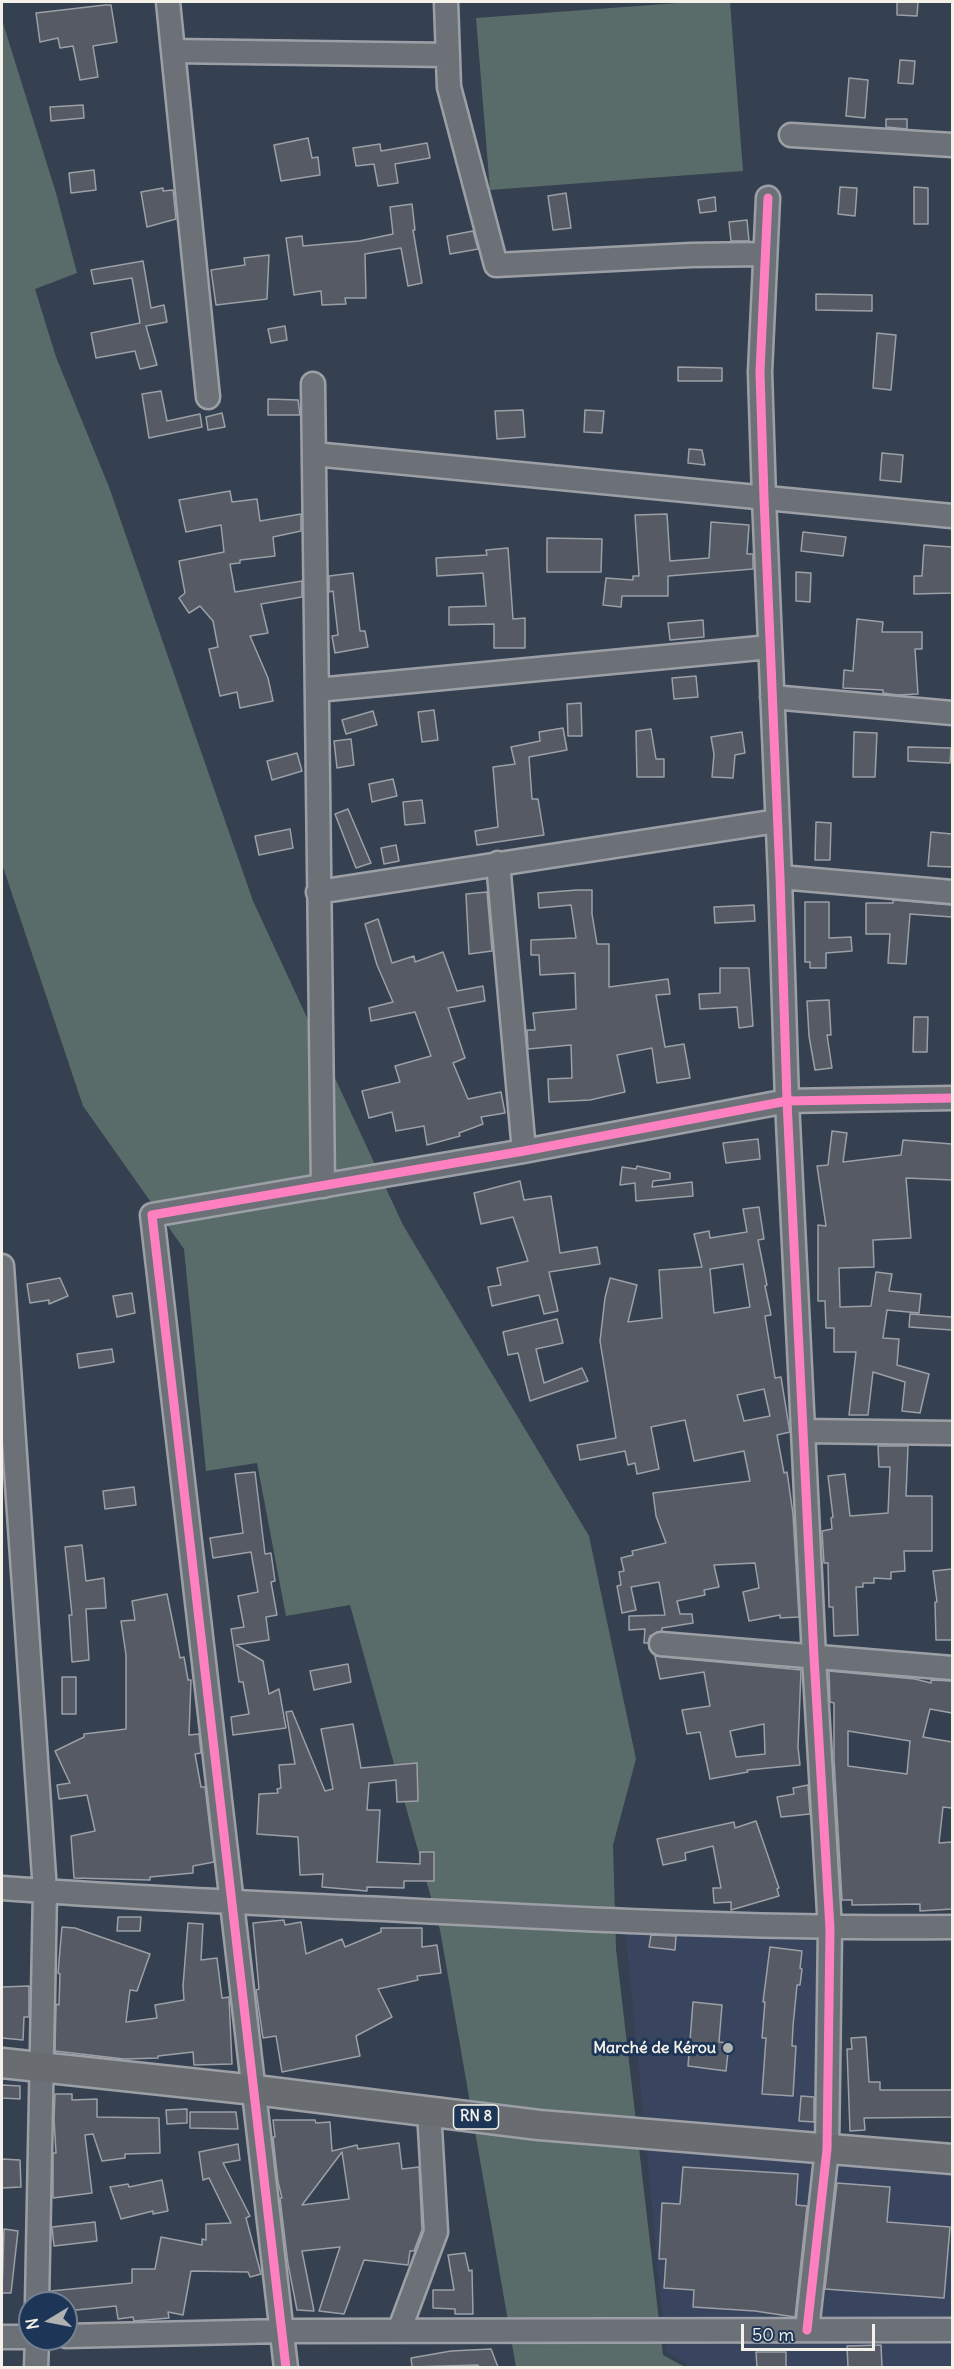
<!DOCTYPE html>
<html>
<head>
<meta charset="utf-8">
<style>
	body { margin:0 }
	#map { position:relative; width:954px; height:2369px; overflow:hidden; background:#354050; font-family:Delius,sans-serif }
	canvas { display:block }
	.frame { position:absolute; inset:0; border:3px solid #f4f1e8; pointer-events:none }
	.north { position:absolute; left:18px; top:2291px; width:60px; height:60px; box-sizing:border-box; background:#1d3557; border:2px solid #738091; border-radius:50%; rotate:260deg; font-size:16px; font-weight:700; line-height:24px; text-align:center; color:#f4f1e8 }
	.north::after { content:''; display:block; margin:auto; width:21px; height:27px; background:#b1b3b3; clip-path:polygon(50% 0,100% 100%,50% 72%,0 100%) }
	.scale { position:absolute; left:741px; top:2324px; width:134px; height:27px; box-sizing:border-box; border:3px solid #f4f1e8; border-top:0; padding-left:8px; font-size:18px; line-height:21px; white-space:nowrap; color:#f4f1e8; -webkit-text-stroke:4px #1d3557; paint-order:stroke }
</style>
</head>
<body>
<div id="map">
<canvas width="954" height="2369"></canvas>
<div class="frame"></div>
<div class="north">N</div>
<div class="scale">50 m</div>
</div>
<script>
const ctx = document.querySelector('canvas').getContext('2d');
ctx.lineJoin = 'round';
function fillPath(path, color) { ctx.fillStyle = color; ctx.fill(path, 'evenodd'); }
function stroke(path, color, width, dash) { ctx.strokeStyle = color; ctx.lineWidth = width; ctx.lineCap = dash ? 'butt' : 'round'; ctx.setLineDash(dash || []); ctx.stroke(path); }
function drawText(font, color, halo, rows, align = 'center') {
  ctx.font = font + ' Delius,sans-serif'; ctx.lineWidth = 6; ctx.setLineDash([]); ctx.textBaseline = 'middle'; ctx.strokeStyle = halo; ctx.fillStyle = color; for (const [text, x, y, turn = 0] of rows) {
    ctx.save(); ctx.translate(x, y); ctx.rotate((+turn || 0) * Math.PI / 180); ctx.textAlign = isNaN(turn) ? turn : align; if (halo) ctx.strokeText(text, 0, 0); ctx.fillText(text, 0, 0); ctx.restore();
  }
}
const built = new Path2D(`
	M625,1925L821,1934L818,2163L952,2170V2367H692L668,2353L663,2323Z`);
const green = new Path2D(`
	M692,2H730L743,171L490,190L476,18Z
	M2,20L56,193L77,273L35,289L56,357L109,487L253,901L403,1225L589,1536L636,1759L613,1845L616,1949L663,2355L685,2367H516L440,1930L350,1605L286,1616L257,1463L206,1471L184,1249L83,1106L2,864Z`);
const building = new Path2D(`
	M897,2H918L917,16L897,15Z
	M105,5H111L117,42L93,46L98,77L80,80L73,46L60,48L58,38L40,42L36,13Z
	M900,60L915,61L913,84L898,83Z
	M849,78L868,80L865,118L846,116Z
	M83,105L84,118L51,121L50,107Z
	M886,119H907V129L886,127Z
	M308,138L312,158L318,157L320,175L281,181L274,145Z
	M427,143L430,158L395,164L398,183L378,186L374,164L356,166L353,148L380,144L381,151Z
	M94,170L96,190L71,193L69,173Z
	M840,187L857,188L855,216L838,214Z
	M914,187L928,188V224H914Z
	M163,188V191L173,190L176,219L147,227L141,192Z
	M566,193L571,228L553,230L548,196Z
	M715,197L716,211L700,213L698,200Z
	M412,204L415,230H413L422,283L408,286L401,248L365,254L366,298H345L346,304L322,305L321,291L294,295L286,238L302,236L303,246L359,241L393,234L390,207Z
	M747,220L749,241H731L729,222Z
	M473,231L478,249L450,254L447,236Z
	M269,255L267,299L216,305L211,270L245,265L244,258Z
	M143,261L151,308L164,305L167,322L146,326L157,365L140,369L135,351L96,358L91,333L140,323L132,278L94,284L91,270Z
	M816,294L872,295V311L816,310Z
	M285,326L287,340L271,343L268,329Z
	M877,333L896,335L891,390L873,388Z
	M678,367L722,368V381H678Z
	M161,391L167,421L200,414L202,427L149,438L142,394Z
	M268,399L298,400L300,415H268Z
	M523,410L525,437L497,439L495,411Z
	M585,410L604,411L602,433L584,432Z
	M222,413L225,427L208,430L206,417Z
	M689,449L702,450L705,465L688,463Z
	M882,453L903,455L901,482L880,480Z
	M230,491L232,502L257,499L260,521L301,514V531L273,537L275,556L240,560V563L230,564L235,592L302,581V597L261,604L268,633L250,636L268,678L273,701L240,708L237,692L220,696L209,649L218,647L213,621L200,606L189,613L179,598L185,593L179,561L224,552L221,525L186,532L179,500Z
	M667,514L670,561L709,558L711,522L749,525L747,554H753V569L668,576V596H622L621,607L603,605L606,578L633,580V576H639L635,515Z
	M803,532L846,537L843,556L801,551Z
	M547,538L602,539L601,572H547Z
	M924,545L952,547V593L914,594V576H922Z
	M508,548L513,619L525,618V648H494V624L449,625V607L486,606L483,573L437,576L436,558L487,555L486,550Z
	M796,572L811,573L810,602L796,601Z
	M353,573L360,631H365L368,647L335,653L332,636L338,635L333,591L329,592V576Z
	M857,619L883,622L882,632H922V649H915L918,694L898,695L883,693V690L843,688L844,670L853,671Z
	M703,620L704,637L670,640L668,623Z
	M696,676L698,697L674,699L672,678Z
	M581,703L582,736H568L567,704Z
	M434,710L438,740L422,742L418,712Z
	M373,711L377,725L346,734L342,720Z
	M563,728L567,750L529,757L532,799H538L544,835L477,845L475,831L498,827L493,767L515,764L511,747L540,741L539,732Z
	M651,729L656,759H664V777H637L636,731Z
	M742,732L745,753L735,755L733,778L712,777L714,754L711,737Z
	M854,732L877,733L875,777H853Z
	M351,739L354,765L337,768L334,741Z
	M908,747L951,748L950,763L908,761Z
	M297,753L302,771L272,780L267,761Z
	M393,779L397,796L372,802L369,784Z
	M422,800L425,823L405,825L403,802Z
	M348,809L371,863L356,868L335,814Z
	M816,822L831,823L830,860H815Z
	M290,829L293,848L259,855L255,836Z
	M931,832L952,834V867L928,866Z
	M396,845L399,861L384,864L381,848Z
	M577,890H592V914L597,944H609V987L668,979L670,994L656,995L665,1047L684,1044L690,1078L657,1083L652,1048L617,1055L625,1092L590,1100L549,1102L548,1079L572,1078L571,1045L528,1049L527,1030H535L533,1013L576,1009L575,973L540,975L539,955H531V940L576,938L571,905L539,908L538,893Z
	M487,892L492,951L469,954L466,894Z
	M893,900L952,905V917L910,914L906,964L888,963L890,934H866V903H893Z
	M805,902H829V938L851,937L852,951L826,953V968H810V962H805Z
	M754,905L755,921L715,923L714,907Z
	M378,919L392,963L414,956L415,962L443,952L457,991L483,986L485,1001L448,1008L465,1058L453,1063L468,1099L501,1092L505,1113L481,1117L483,1124L459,1133L460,1136L427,1145L424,1126L396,1131L392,1112L369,1118L362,1091L400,1082L395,1066L431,1056L415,1012L371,1021L369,1008L393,1002L377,965L365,924Z
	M720,968H749L753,1026L739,1028L737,1007L700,1009L699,994L720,993Z
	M829,1000L831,1035H827L832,1068L815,1070L809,1036L807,1001Z
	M914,1017H928L927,1052H913Z
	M832,1131L847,1133L843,1162L901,1155L903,1140L952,1144V1180L906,1178L911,1238L873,1240L874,1267L839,1268L840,1307L871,1306L876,1272L892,1274L889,1291L921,1294L919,1313L887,1310L883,1338L899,1339L897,1365L929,1374L920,1413L902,1411L905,1382L873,1372L868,1415H849L856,1352H834V1328H826L825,1301H818V1225L826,1226L817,1166L828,1165Z
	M758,1139L760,1159L726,1163L723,1143Z
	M637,1166L670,1173V1179L653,1181L652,1187L692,1182L693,1196L636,1201L635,1183L620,1185L622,1167L636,1169Z
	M520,1181L524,1200L551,1196L560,1253L597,1247L600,1264L549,1272L558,1311L544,1314L539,1295L492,1306L488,1287L501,1285L497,1268L528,1261L513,1217L481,1224L474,1193Z
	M759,1207L764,1239L758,1240L767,1285L765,1286L771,1315L765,1316L775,1378L781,1377L789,1427L790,1432L777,1435L784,1473L787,1472L793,1514L799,1617L780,1618V1615L749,1621L743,1592L759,1588L755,1563L714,1565L719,1587L704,1590L705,1595L677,1601L680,1614H692L693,1623L662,1628V1631L650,1636L648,1643H644L645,1629L629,1630V1616L665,1615L659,1582L631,1587L636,1610L622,1613L617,1586L621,1585L619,1572L624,1571L621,1558L633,1555L632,1551L666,1543L656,1516L653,1493L750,1481L744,1451L694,1461L685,1420L651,1427L659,1469L637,1474L635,1463L628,1465L625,1451L580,1460L577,1445L616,1438L600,1341L605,1298L610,1278L637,1285L628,1322L662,1318L659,1270L702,1267L694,1234L709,1231L710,1238L747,1232L743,1209ZM743,1264L750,1307L714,1313L710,1269ZM764,1389L770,1416L744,1421L737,1395Z
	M60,1278L68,1296L49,1304V1300L30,1303L27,1284Z
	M132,1293L135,1313L117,1317L113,1296Z
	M910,1314L952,1317V1330L909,1327Z
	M557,1319L563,1343L536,1349L544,1383L582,1368L588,1381L530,1401L518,1353L508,1355L503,1332Z
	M112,1349L114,1362L79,1368L77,1354Z
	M878,1446H908L906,1496H932V1551H904L905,1571L891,1572V1579L874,1578V1583H863V1587H856L858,1635L834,1636L833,1607H829L828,1563H824L822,1531L832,1529L831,1518L833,1517L828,1476L845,1474L850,1516L888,1513L890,1467H879Z
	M255,1472L265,1554L271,1553L275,1581L271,1582L277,1615L266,1617L269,1640L236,1645L263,1661L269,1694L279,1689L286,1728L233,1735L231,1717L249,1714L243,1682H239L231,1629L244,1627L238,1596L258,1592L251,1552L213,1558L210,1538L243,1533L235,1474Z
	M134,1487L136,1505L105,1509L103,1491Z
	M82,1545L86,1581L104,1578L106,1608L86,1609L89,1660L72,1662L69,1615H72L65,1547Z
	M952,1569V1640H936L935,1602H937L933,1571Z
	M167,1594L180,1658L184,1657L188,1680H191L189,1735L199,1734L201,1753L195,1754L201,1787H205L214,1862L193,1866V1873L150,1877V1880L74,1878L71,1836L95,1831L87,1795L59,1799L57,1785L70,1783L55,1751L84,1737V1734L126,1729V1655L121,1621L135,1620L132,1601Z
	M655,1656L801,1670L798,1747L800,1765L747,1770L748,1772L710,1779L700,1732L687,1734L682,1710L710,1706L704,1672L660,1679ZM764,1724L765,1754L736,1757L730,1731Z
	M348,1664L351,1682L314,1690L310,1671Z
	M829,1671L915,1679L931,1683V1680L952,1681V1713L930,1709L923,1737L952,1742V1808L943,1807L939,1843L952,1842V1909L920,1911V1904L852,1905V1900H842L834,1759V1703L830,1702ZM848,1731L910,1741L907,1774L848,1766Z
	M62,1677H76V1714H62Z
	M292,1711L325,1791L333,1789L321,1729L353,1724L361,1768L417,1763L418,1801L397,1802L396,1780L369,1783L367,1810H380L377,1862L420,1864V1852H434V1881H404V1888L367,1887V1891L322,1887L323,1874L300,1875L298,1837L257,1834L259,1794L278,1793L277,1789L281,1788L279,1765L295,1764L286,1712Z
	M808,1785L810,1814L781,1817L777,1797L794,1794L793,1788Z
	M756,1821L779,1888L777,1889L779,1896L731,1910V1902L714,1903L713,1888H721L713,1846L685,1853L686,1860L663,1865L657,1839L734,1822L735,1828Z
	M118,1917H141L140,1931H117Z
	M284,1920L285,1925L301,1922L306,1954L342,1939L345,1947L381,1932V1928H422V1947L437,1945L441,1973L417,1976L418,1980L378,1989L392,2017L356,2036L360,2056L282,2072L276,2036L263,2038L256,1990L259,1989L253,1923Z
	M188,1923L203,1924L201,1960L217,1958L222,1998L229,1997L232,2064L194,2065L193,2052L158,2056V2058L124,2059L55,2051L56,2004L59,2005L60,1974L58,1973L62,1927L75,1928L150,1954L137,1991L130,1990L126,2022L157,2018L155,2005L184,2000L183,1986Z
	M651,1935L676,1936L675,1950L649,1947Z
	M770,1947L802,1951L800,1968L802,1969L800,1985H797L793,2026L792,2046H796L793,2096L762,2094L766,2038H762L765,2002H763Z
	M29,1986V2017H24L23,2040L2,2038V1987Z
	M693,2002L722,2005L719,2042L729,2043L726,2071L688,2066Z
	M866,2037L869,2082H880V2090H952V2117L864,2118L865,2130L850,2131L847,2049H852L851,2038Z
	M2,2085L20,2086V2099L2,2098Z
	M55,2094H72V2100L97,2099V2117L159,2118L160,2153L125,2154V2158L102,2161L93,2134L85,2135L92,2193L53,2198V2153H56L54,2119Z
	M801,2096L814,2097V2122L799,2121Z
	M187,2109V2123L167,2124L166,2110Z
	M190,2112H236L238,2129L190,2128Z
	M273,2120H315L316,2123L330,2122L332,2151L357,2145L358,2149L399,2143L402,2169L419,2167L422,2230L414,2251H410L408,2265L364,2260L344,2314L319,2311L340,2247L302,2251L314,2311L297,2310L288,2264L280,2198H282L278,2182L273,2137H275ZM342,2152L349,2199L302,2205Z
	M238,2144L240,2160L223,2163L250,2216L246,2218L261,2274L250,2277L248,2272L191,2271L183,2315L168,2312L169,2318L134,2321L133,2317L118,2319L116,2306L66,2311V2303H51V2291L132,2283V2269H155L161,2237L202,2245V2239L206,2240V2224L231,2223L209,2178L203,2180L199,2152Z
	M2,2159L20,2160L21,2187L2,2188Z
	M683,2167L798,2174L796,2205L807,2206L795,2317L755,2311L693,2307L694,2290L664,2288L666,2259H659L662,2203L680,2204Z
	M162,2180L168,2211L153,2214V2211L121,2219L110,2187L128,2184L129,2187Z
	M837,2183L890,2187L887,2222L950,2227L944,2298L825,2289Z
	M95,2222L97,2241L54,2246L52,2227Z
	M4,2229L18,2231L11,2293H2Z
	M465,2253L469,2271L472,2270L473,2314H455V2309L433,2308V2290H454L448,2255Z
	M881,2345L882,2367H848L847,2346Z
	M491,2349L498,2367H479L478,2365L412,2367L411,2358L451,2351Z
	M756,2352H786V2367H757Z`);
const minor = new Path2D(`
	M168,2L208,397
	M446,2L449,87L496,265L691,255L764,254
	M173,51L448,55
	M791,135L952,145
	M768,198L760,372L764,498L780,877L787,1101L814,1657L830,1929L827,2149L807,2330
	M313,384L323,1186
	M314,454L952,516
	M317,690L770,647
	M772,697L952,713
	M498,863L524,1151
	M780,877L952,892
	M318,892L777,821
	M2,1266L45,1891L37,2303
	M804,1431L952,1433
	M661,1644L952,1668
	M2,1888C129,1898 256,1903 384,1909C573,1919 763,1929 952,1927
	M399,2331L436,2232L429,2111
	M66,2336L281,2331L952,2330
	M2,2337H30
	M36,2368L37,2339
	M286,2368L152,1215L524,1151L787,1101L952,1098`);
const major = new Path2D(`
	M2,2063L255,2090L539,2125L952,2159`);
const cycleway = new Path2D(`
	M768,198L760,372L764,498L780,877L787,1101L814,1657L830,1929L827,2149L807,2330
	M286,2368L152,1215L524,1151L787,1101L952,1098`);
const markers = [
	[728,2048,6,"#b1b3b3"]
];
const shields = [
	[476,2117,45]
];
const shieldNames = [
	["RN 8",476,2117]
];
const poiNames = [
	["Marché de Kérou",716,2048]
];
fillPath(built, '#39455e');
fillPath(green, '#596c69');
fillPath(building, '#565a64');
stroke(building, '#9ca0a6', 1.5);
stroke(minor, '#9ca0a6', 27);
stroke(major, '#9ca0a6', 33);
stroke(minor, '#6c7077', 22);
stroke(major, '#696d72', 28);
stroke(cycleway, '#ff80c0', 9);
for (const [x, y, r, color] of markers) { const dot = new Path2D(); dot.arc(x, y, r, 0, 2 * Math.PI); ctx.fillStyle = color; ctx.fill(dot); stroke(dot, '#1d3557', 2); }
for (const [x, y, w] of shields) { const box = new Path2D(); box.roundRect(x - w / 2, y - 12, w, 24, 4.5); ctx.fillStyle = '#1d3557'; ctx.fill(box); stroke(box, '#f4f1e8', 1.5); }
drawText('bold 15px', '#f4f1e8', null, shieldNames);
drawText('bold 16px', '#f4f1e8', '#1d3557', poiNames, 'right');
</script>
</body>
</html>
